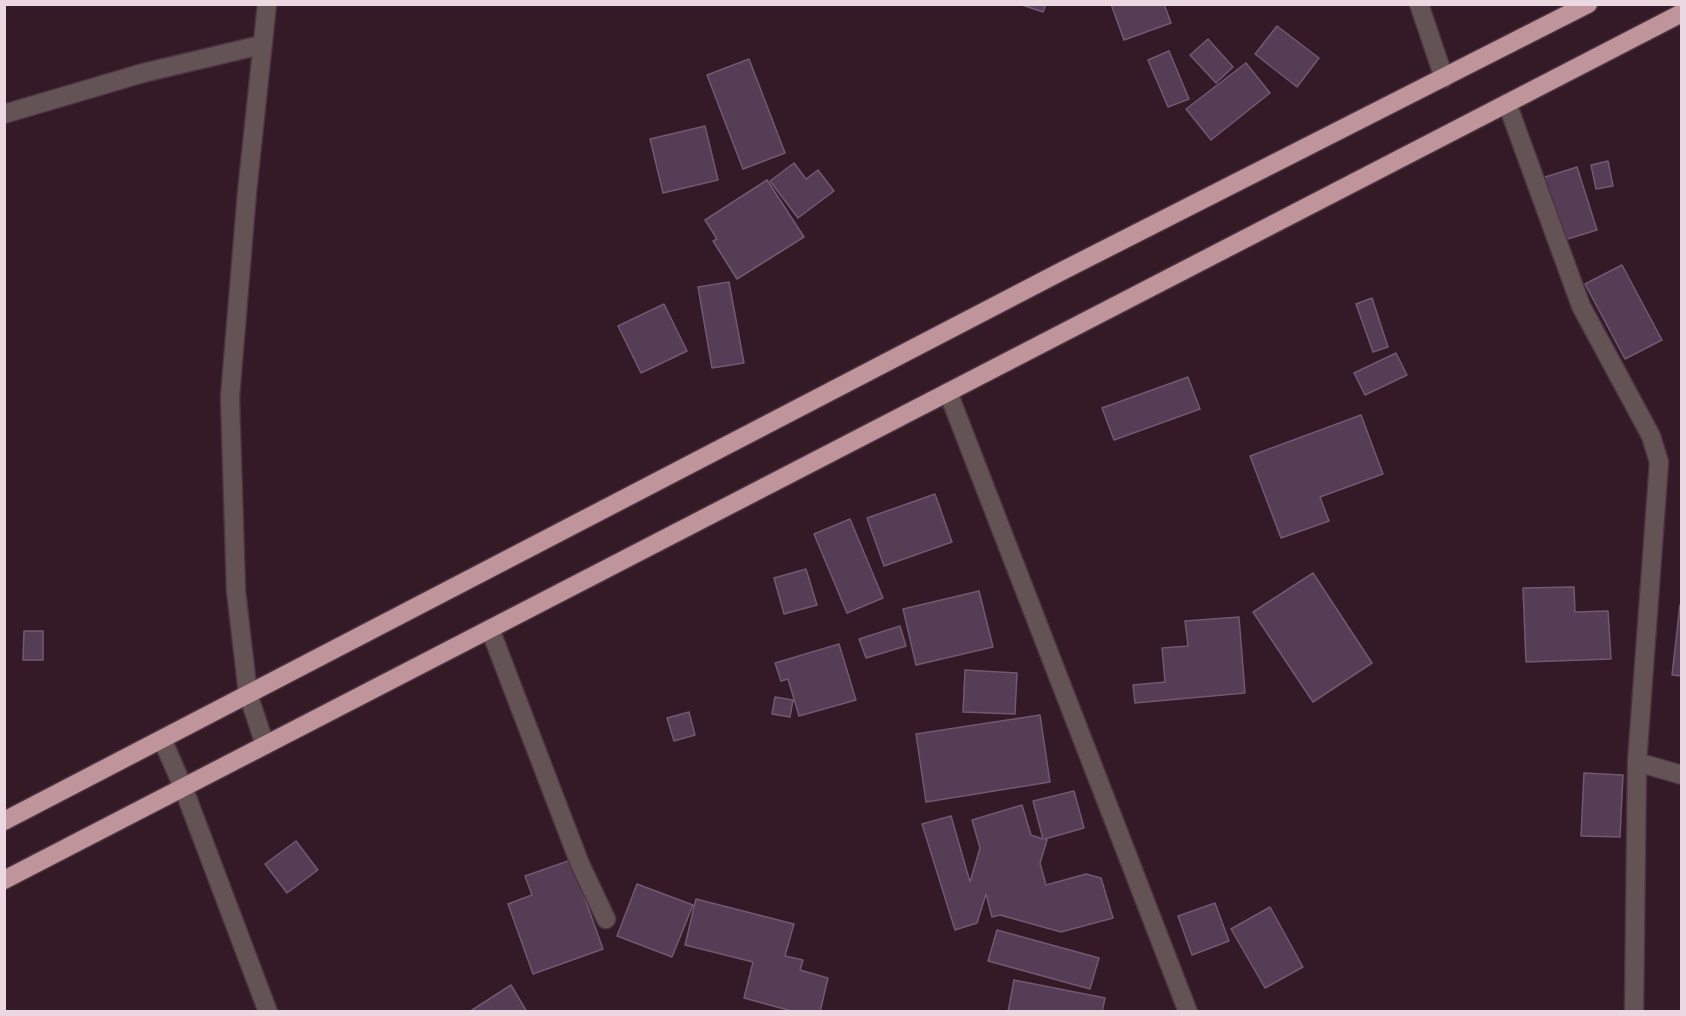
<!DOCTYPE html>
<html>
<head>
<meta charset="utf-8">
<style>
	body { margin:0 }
	#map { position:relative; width:1686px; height:1016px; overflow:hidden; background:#341927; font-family:Ubuntu,sans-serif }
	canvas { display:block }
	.frame { position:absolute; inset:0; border:6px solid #ebd8e1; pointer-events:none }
</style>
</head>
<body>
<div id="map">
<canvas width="1686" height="1016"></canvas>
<div class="frame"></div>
</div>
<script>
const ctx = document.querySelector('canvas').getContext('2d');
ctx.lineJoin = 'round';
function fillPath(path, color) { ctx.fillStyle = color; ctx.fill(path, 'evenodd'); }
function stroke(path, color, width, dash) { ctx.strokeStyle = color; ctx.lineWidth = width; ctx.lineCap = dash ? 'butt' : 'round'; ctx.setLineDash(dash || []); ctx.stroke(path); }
const building = new Path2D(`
	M1019,4H1046L1043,12Z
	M1111,4H1164L1171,23L1124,40Z
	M1277,26L1319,58L1297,87L1255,54Z
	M1208,39L1233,67L1216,83L1190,55Z
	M1169,51L1189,99L1168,107L1148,60Z
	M749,59L785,153L743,169L707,75Z
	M1246,63L1270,93L1211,140L1186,109Z
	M705,126L718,180L663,193L650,139Z
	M1608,161L1613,186L1596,189L1591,165Z
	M794,163L806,179L818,170L834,191L798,218L770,181Z
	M1577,167L1597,230L1561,241L1542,178Z
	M767,180L804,237L737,279L713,241L717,239L705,220Z
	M1622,265L1662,340L1625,359L1585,284Z
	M729,282L744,363L712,368L698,287Z
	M1372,298L1388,347L1373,352L1356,304Z
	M664,304L687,351L641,373L618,326Z
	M1396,353L1407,375L1365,395L1354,373Z
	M1188,377L1200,409L1114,440L1102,408Z
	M1361,415L1383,474L1320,497L1329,521L1281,538L1250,456Z
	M935,494L952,542L884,566L867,518Z
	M850,519L883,598L847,613L814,534Z
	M806,569L817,605L784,614L774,578Z
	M1313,573L1372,663L1313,702L1253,612Z
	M1574,587L1575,612L1608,611L1611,659L1526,662L1523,588Z
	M979,591L993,647L916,665L903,609Z
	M1680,605H1682V676L1672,675Z
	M1239,617L1245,693L1135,703L1133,685L1165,682L1162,648L1188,646L1185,621Z
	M900,626L906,646L866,658L859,639Z
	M24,631H43V660H23Z
	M839,644L856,700L799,716L788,679L781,681L775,663Z
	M965,670L1017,673L1015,714L963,712Z
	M775,697L793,700L790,717L772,714Z
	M689,712L695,735L674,741L667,718Z
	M1040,715L1050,782L926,802L916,734Z
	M1584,773L1623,775L1620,837L1581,836Z
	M1074,791L1084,828L1045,839L1047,840L1040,863L1046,885L1086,874L1101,878L1113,918L1061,932L1000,915L992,917L986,894L977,923L955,930L922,824L951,816L970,882L980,848L972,820L1022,805L1031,835L1043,839L1033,801Z
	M296,841L318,870L287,893L265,864Z
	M571,860L603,949L533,974L508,904L532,895L525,876Z
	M637,884L693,905L672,957L617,936Z
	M696,899L794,924L785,956L803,960L800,970L828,978L820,1012H795L744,998L753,962L685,945Z
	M1215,903L1229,941L1192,955L1178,916Z
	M1270,907L1303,967L1265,988L1231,929Z
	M997,930L1099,958L1090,989L988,961Z
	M1014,980L1105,998L1102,1012H1008Z
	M511,985L527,1012H469Z`);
const minor = new Path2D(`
	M1419,4L1444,78
	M1507,103L1581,306L1651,436L1659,462L1637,762L1634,1012
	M4,114L143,73L261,45
	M948,392L1188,1012
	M490,629L580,864L606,919
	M162,739L183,787L268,1012
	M265,745L248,694L236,591L230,397L247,192L267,4
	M1637,762L1682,775`);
const highway = new Path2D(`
	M4,821L1064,270L1588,4
	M4,880L1682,13`);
fillPath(building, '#563d56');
stroke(building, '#715971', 1.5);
stroke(minor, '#4e3441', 21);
stroke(highway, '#4e3441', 21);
stroke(minor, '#645355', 18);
stroke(highway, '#bf959b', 18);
</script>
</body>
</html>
